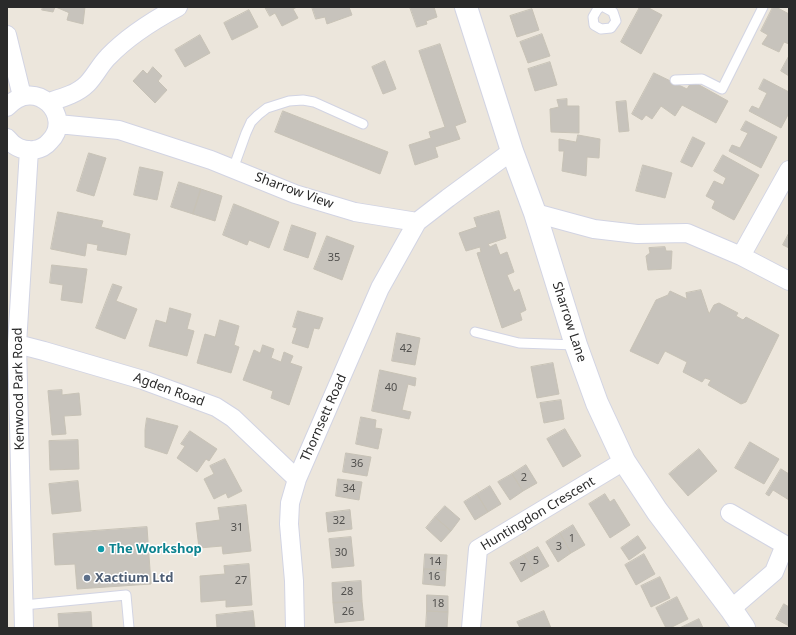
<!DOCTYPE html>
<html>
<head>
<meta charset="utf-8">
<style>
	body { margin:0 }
	#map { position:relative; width:796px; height:635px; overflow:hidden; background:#ece6dc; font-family:"Noto Sans",sans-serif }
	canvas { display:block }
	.frame { position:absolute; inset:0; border:8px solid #2a2a2a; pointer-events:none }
</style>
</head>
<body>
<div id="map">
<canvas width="796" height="635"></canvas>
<div class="frame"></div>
</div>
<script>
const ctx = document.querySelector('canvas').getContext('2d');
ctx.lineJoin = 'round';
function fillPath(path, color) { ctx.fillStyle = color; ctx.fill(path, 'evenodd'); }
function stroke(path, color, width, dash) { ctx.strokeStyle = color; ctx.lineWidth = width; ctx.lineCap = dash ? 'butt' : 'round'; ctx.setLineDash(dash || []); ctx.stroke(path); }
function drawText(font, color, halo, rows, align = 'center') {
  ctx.font = font + ' "Noto Sans",sans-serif'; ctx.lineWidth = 3; ctx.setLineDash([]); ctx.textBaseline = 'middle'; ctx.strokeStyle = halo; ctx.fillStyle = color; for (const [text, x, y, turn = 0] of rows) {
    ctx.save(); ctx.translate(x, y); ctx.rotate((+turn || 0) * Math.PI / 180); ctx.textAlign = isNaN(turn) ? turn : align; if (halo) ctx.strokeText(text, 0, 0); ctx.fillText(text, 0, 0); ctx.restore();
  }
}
const building = new Path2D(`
	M43,7H55L53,12L42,10Z
	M56,7H85L83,24L67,20L69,13Z
	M265,7H297L293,9L298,18L282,26L275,13L270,16Z
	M312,7H349L352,15L327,24L325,17L316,19Z
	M410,7H434L437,17L426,21L427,24L417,27Z
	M640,7H647L662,15L641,54L621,42Z
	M773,7H776L789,14V44L784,42L779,52L762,44L768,35L761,31Z
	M532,9L539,30L517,37L510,16Z
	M249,10L258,27L232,40L224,23Z
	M542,34L550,56L528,63L520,42Z
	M200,35L210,53L185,67L175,50Z
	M440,44L466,122L455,126L460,139L435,147L438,157L415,165L409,145L431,138L429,132L445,127L419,51Z
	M789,56V76L781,71Z
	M385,61L396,89L383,94L372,67Z
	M550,62L557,85L535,91L528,69Z
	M153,67L162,76L158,81L167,90L155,103L133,81L143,70L147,74Z
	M654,73L687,89L692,81L728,101L716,123L682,105L675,116L661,106L652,119L646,115L642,120L632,114Z
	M764,79L789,92V113L781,128L749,111L752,106L759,109L767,93L759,89Z
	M567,99V106H579V133L551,132L550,109L559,107L557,100Z
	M626,101L629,131L619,132L616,102Z
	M283,111L388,152L380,174L275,132Z
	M746,121L777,137L761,168L729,151L732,145L740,148L748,133L741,130Z
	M578,135L600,139L599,158L587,157L586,176L562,171L564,151H559V139L576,142Z
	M693,137L705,143L692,167L681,162Z
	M89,153L106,158L94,196L77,191Z
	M723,155L759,175L734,220L712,208L715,201L706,196L714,181L723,185L726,178L714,171Z
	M643,165L672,173L665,198L636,191Z
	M140,167L163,172L157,200L134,195Z
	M179,182L201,189L193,214L171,207Z
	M201,189L222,196L215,221L193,214Z
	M234,204L279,222L269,248L249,240L247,245L223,235Z
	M499,211L506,238L488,244L490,247L496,244L500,255L507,252L514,272L507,275L514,292L519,289L526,310L520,313L522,320L502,328L477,253L481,252L480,247L466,251L459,233L477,227L474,218Z
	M58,212L103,221L101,227L130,234L126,255L97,250L98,245L87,243L85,256L51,249Z
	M292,225L316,233L308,258L284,250Z
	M789,233V248L783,245Z
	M327,236L354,246L342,280L314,269Z
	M665,247L666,251H672L671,269L648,270L646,256L650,253L649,248Z
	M52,265L87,269L82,303L61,300L63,285L50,283Z
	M113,284L122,287L116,301L137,309L125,339L96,328Z
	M701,290L709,314L714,305L719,303L738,313L736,316L743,320L746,317L779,335L746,402L741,404L708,385L711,380L705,378L702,382L683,372L687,362L665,351L658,364L630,351L656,300L668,295L670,291L687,299L686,293Z
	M170,308L191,314L187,329L194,331L187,356L149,346L156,320L166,323Z
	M298,311L323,318L319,329L314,328L308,348L292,343L297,328L293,327Z
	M220,320L239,326L234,345L239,347L231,373L197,363L205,334L215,337Z
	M397,333L420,338L415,365L392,361Z
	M263,345L274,349L271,358L281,362L284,352L293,356L290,363L302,367L289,405L271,398L273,391L243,380L254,350L260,353Z
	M553,363L559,394L537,398L531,367Z
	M380,370L416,378L415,386L408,384L402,410L411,412L409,419L372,411Z
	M62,390V395L79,393L81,415L64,416L66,434L52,435L48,391Z
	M561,400L564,419L544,423L540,403Z
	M361,417L376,420L375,428L382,429L378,449L356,444Z
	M147,418L178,426L167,454L145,447V430Z
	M565,429L581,456L563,467L547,439Z
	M190,431L217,449L209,461L206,459L197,472L177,458L185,446L181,444Z
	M78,440L79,469L50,470L49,441Z
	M750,442L779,459L764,484L735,468Z
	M699,449L717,471L688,496L669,474Z
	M346,453L371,457L367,476L343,472Z
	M225,459L242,491L228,498L226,493L214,499L204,479L214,474L210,466Z
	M526,465L537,483L523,491L512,474Z
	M781,469L789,474V500L773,490L769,496L766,494Z
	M512,474L523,491L510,500L498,482Z
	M338,479L362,482L359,500L336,496Z
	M78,481L81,511L52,514L49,484Z
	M490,486L501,504L488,512L477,494Z
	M477,494L488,512L475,520L464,502Z
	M605,494L610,502L614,499L630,525L610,538L589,504Z
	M246,505L251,551L223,554L222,546L199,548L196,523L220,520L218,508Z
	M445,506L460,519L451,531L435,517Z
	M350,510L352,529L328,532L326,513Z
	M435,517L451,531L441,542L426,528Z
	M573,525L585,545L571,553L560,533Z
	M147,527L151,584L77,589L75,564L55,565L53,534Z
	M560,533L571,553L558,562L546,542Z
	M638,536L646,548L629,560L621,548Z
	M351,537L354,566L332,568L329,539Z
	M538,547L549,566L535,574L524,555Z
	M425,554L447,555L446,570L424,569Z
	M644,554L655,574L636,585L625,565Z
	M524,555L535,574L521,582L510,563Z
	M249,564L252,605L226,607V600L201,602L200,576L225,574L224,566Z
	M424,569L446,570L445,586L423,584Z
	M660,577L670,598L651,607L641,586Z
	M361,581L362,601L333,603L332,583Z
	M427,595L448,596V612L427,611Z
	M677,597L688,619L670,628H666L656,608Z
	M362,601L364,620L335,623L333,603Z
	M784,604L789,607V626L776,619Z
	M253,611L255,628H217L216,615Z
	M427,611L448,612L447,628L426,627Z
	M544,611L551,628H520L517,622Z
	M91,612L92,628H59L58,614Z
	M699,619L703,628H680Z`);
const service = new Path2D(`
	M600,7L597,10L593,17L594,25L601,29L611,28L616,21L613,12L604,7
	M675,80L702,79L722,89L763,7
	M233,169L246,133L251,122L258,115L267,108L289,101L303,100L314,102L363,124
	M475,332L519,343L576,345
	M24,605L126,595L129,628`);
const minor = new Path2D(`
	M7,35L22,96
	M49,102C62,98 77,94 87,84C95,76 100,65 108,57C128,36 152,21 178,7
	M7,107C36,75 74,117 50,141C46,146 40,149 34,150C22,151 14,147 7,138
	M58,124L119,130L211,160L295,194L355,212L417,222
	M535,213L594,229L637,234L687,233L741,256L789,281
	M741,256L789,170
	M17,344L44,351L143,380L216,407L233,418L297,479
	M730,513L785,545L774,572L731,609
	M24,628L17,344L29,150
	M295,628L294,581L289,524L290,503L297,479L380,288L417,222L448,198L512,151
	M471,628L478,549L624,461`);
const tertiary = new Path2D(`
	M466,7L512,151L535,213L576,345L597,403L624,461L657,511L731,609L744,628`);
const markers = [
	[101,549,4,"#0f9aa8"],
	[87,578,4,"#5c6f8a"]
];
const numberNames = [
	["35",334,258],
	["42",406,349],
	["40",391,388],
	["36",357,464],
	["2",524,478],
	["34",349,489],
	["32",339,521],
	["31",237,528],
	["1",572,539],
	["3",559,547],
	["30",341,553],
	["5",536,561],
	["14",435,562],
	["7",523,568],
	["16",434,577],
	["27",241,581],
	["28",347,592],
	["18",438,604],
	["26",348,612]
];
const streetNames = [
	["Sharrow View",294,191,20],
	["Sharrow Lane",569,322,72],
	["Kenwood Park Road",19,389,-91],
	["Agden Road",169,390,20],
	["Thornsett Road",324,418,-66],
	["Huntingdon Crescent",538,514,-31]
];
const cultureNames = [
	["The Workshop",109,549]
];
const serviceNames = [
	["Xactium Ltd",95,578]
];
fillPath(building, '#c7c3bc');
stroke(building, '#c7c2b6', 1);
stroke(service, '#d2d4e3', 11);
stroke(minor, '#d2d4e3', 20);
stroke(tertiary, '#d2d4e3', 24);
stroke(service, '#fff', 9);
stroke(minor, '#fff', 18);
stroke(tertiary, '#fff', 22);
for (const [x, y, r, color] of markers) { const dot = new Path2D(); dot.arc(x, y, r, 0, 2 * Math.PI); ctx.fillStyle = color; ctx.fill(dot); stroke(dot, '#fff', 1.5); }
drawText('11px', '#51504e', null, numberNames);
drawText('13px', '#2a2a2a', '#fff', streetNames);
drawText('bold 13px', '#0d838f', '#fff', cultureNames, 'left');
drawText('bold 13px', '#4e5e75', '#fff', serviceNames, 'left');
</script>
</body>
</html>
